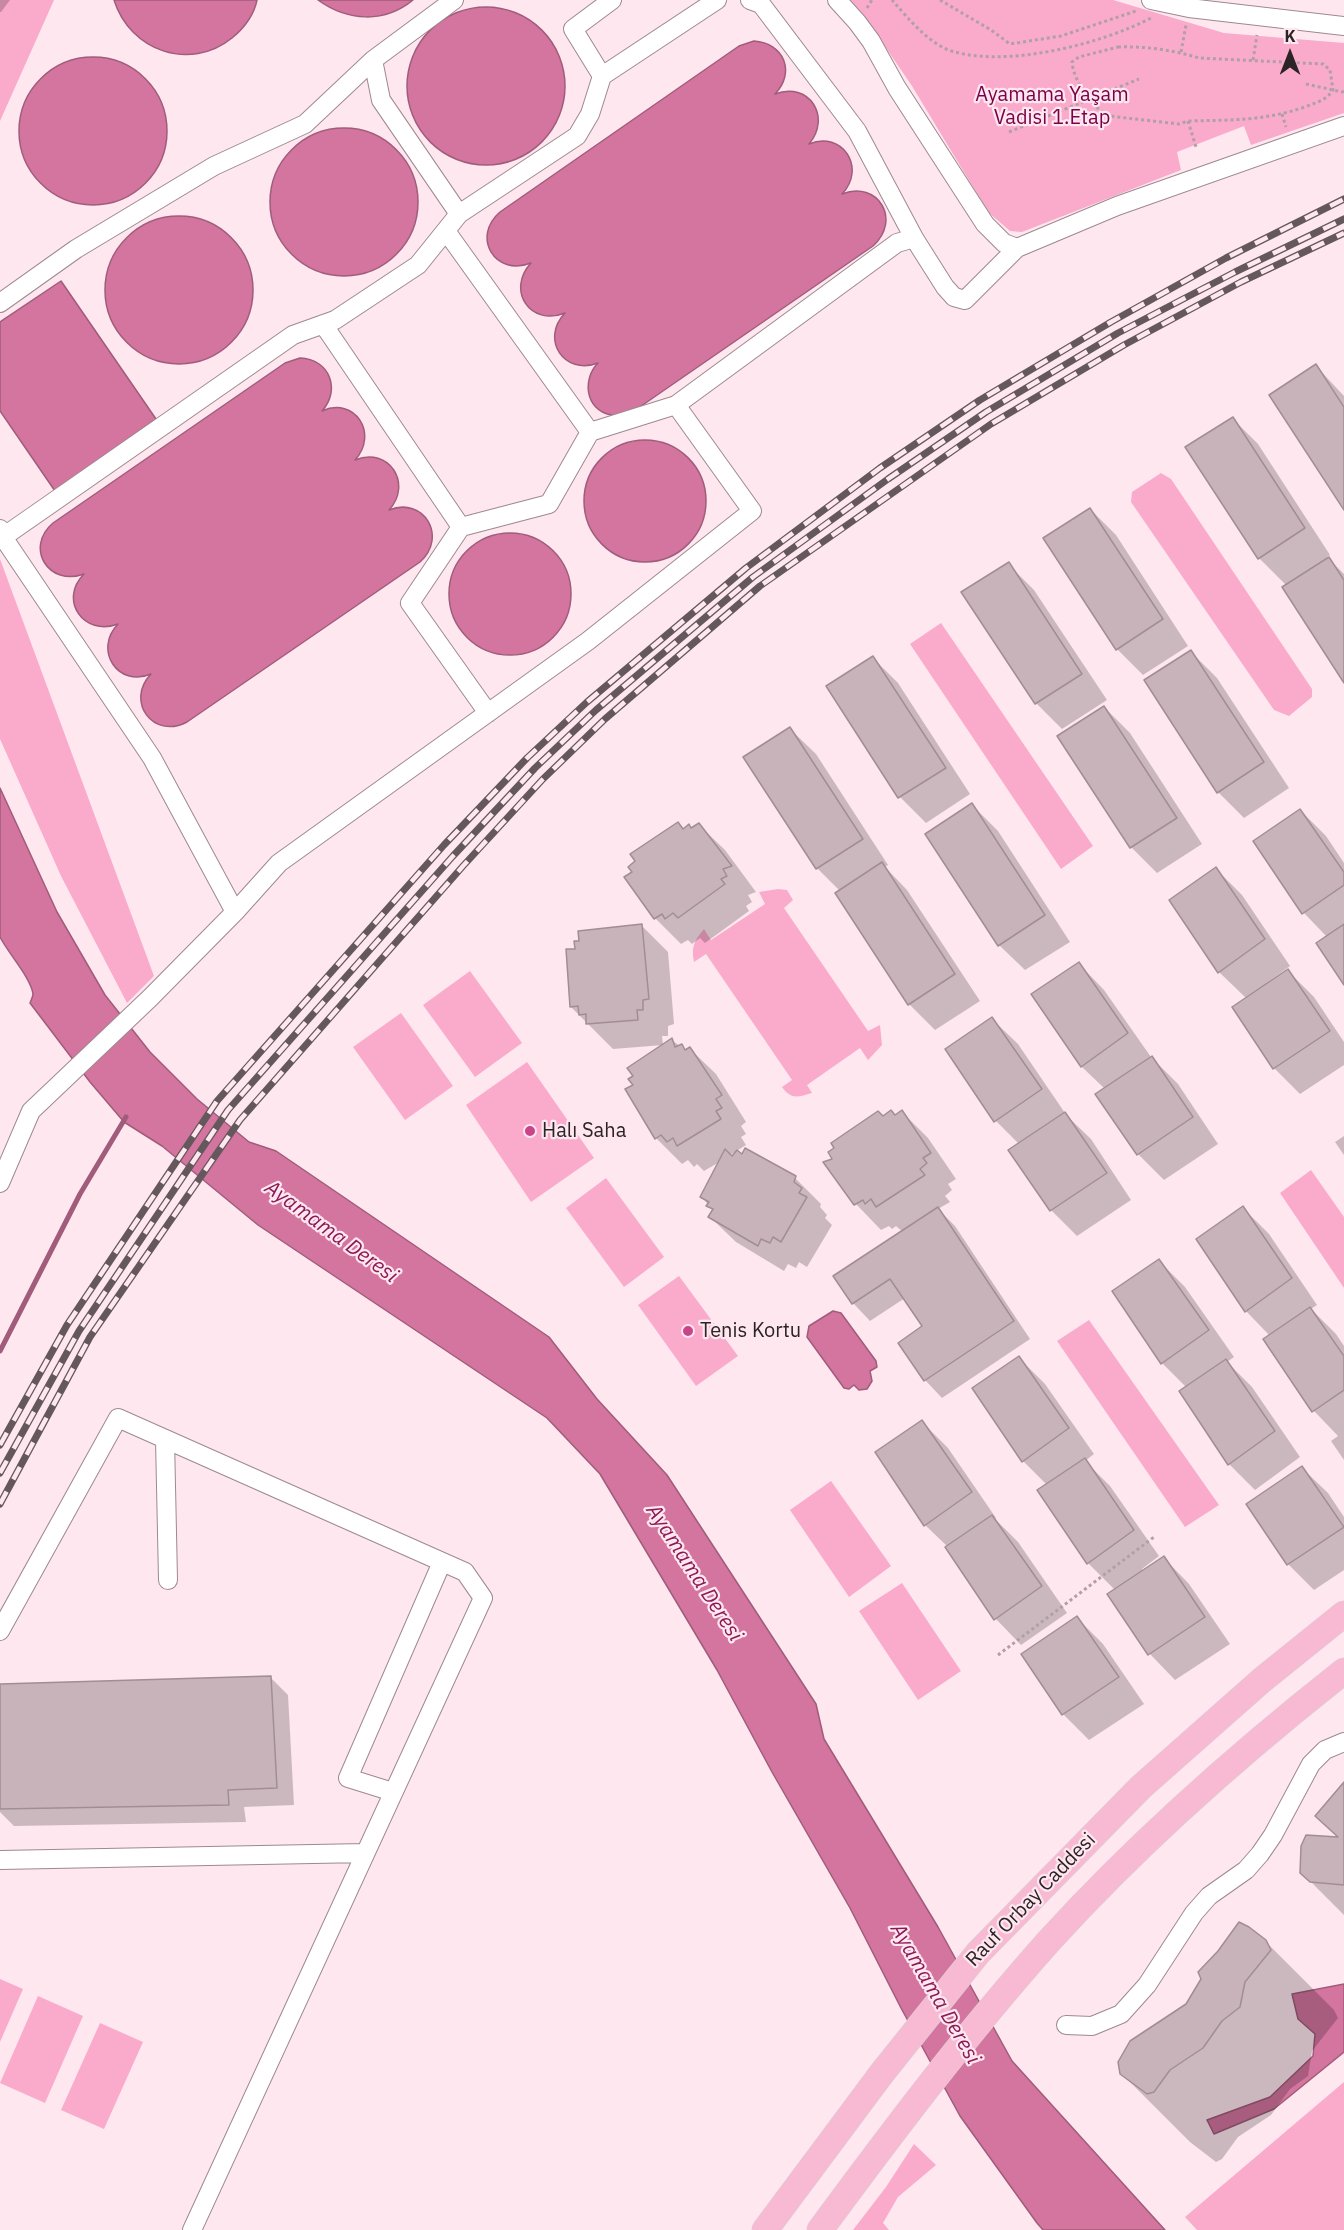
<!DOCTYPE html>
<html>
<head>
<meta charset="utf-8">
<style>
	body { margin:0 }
	#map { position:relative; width:1344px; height:2230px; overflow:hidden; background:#fee7ef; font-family:"IBM Plex Sans",sans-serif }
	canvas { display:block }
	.north { position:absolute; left:1260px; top:24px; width:60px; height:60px; -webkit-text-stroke:4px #fee7ef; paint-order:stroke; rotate:0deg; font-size:16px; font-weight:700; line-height:24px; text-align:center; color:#2b2326 }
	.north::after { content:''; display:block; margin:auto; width:21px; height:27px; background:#2b2326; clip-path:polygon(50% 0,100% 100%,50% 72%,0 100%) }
</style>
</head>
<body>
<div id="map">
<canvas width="1344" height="2230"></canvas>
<div class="north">K</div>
</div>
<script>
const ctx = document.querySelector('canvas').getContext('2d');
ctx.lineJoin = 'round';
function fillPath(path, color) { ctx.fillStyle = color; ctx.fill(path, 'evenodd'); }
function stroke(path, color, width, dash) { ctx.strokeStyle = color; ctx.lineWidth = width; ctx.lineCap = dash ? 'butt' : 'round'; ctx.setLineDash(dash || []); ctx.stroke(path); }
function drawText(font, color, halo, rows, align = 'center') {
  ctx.font = font + ' "IBM Plex Sans",sans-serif'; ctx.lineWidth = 4.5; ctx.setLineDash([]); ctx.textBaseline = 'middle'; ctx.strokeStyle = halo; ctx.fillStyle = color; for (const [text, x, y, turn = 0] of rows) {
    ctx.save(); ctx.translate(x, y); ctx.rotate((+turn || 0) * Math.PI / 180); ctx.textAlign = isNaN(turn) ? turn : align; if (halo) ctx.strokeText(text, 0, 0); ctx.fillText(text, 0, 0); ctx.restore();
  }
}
const green = new Path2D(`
	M0,0H54L0,121Z
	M849,0H1113L1224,33L1344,43V113L1251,145L1244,126L1177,152L1181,170L1022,232L1010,231L988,212L912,86L871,26Z
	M1161,473L1171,479L1312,689V697L1289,716L1274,710L1131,502L1132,492Z
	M0,559L154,976L127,1003L61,876L0,739Z
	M941,623L1093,846L1061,869L910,644Z
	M778,889L787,890L793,900L784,908L868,1031L880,1025L882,1045L868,1060L860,1048L807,1085L812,1093C798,1097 791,1100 782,1087L792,1080L706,954L694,962C691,947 694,941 704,929L711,940L765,904L759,892Z
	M470,971L522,1043L475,1077L423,1005Z
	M401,1013L453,1086L405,1120L353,1047Z
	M527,1062L594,1158L531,1202L466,1105Z
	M1311,1170L1344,1217V1288L1280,1193Z
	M606,1178L664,1257L624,1287L566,1208Z
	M679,1276L738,1356L696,1386L638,1305Z
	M1089,1320L1219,1505L1185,1527L1057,1341Z
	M831,1481L891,1566L849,1597L790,1510Z
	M902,1583L961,1671L918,1700L859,1611Z
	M0,1979L23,1989L0,2042Z
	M38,1996L83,2016L45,2103L0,2083Z
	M100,2023L143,2042L104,2129L61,2110Z
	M1344,2082V2230H1197L1185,2217Z
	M914,2144L936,2165L898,2197L883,2223L889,2230H853L886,2187Z`);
const water = new Path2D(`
	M114,0H257C254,15 244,28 232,38C190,72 130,51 114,0Z
	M318,0H413C384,24 347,21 318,0Z
	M407 86a79 79 0 1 1 158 0a79 79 0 1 1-158 0Z
	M754,41C784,43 796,72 775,94C809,81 832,117 809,144C842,130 867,168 842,194C878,180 902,220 873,246L634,411C626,414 619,417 611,415C585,410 582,379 598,363C564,376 540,339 565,313C530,327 506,290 531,263C495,277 471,237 500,212L739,46Z
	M19 131a74 74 0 1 1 148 0a74 74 0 1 1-148 0Z
	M270 202a74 74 0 1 1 148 0a74 74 0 1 1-148 0Z
	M105 290a74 74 0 1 1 148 0a74 74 0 1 1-148 0Z
	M61,281L156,419L55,491L0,411V322Z
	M300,358C330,359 341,390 322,411C355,396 379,434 355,460C389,446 413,484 389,510C424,496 448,537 420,562L187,722C153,740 125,701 151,674C118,688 93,650 118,624C84,637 58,600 84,574C49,587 24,548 53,523L285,363Z
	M584 501a61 61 0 1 1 122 0a61 61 0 1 1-122 0Z
	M449 594a61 61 0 1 1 122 0a61 61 0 1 1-122 0Z
	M0,788L57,912L105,995L150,1052L197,1099L249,1142L276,1151L549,1337L597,1399L667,1475L816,1704L824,1739L938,1927L1012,2061L1165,2230H1043L1037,2223L960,2116L901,2008L850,1908L772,1772L717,1670L600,1474L547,1418L258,1225L162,1146L124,1122L90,1082L30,1003C31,1000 33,997 33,994C31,978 8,953 0,937Z
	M833,1311L841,1313L876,1361L877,1367L870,1371L872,1381L867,1389L859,1390L854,1385L849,1389L844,1388L807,1337L809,1326Z
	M1344,1984V2052L1274,2109L1214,2134L1207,2120L1270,2097L1313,2056L1315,2034L1298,2019L1292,1994Z`);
const shadow = new Path2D(`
	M0,0H10L1,12H0Z
	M1316,366L1344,396V507Z
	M1232,418L1258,444L1330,555L1327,557L1344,574V680L1287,586L1259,558L1187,447Z
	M1090,509L1116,535L1188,646L1143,675L1117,649Z
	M1008,564L1034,590L1107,700L1062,729L1036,703Z
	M1191,652L1217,678L1289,788L1244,818L1218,792Z
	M873,658L898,683L970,794L926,823L900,797L828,687Z
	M1104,707L1130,733L1202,844L1157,873L1131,847L1059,737Z
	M790,729L816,754L888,865L885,867L907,890L980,1001L935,1030L909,1004L840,891L817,868L745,757Z
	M972,805L998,831L1070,942L1025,970L999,945Z
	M1300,810L1326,836L1344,863V982L1327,937L1304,913L1255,841Z
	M678,824L684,830H692L699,825L725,850L756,892L748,895L752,902L746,906L749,911L705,943L700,938L692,944L688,940L681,944L655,918L635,873Z
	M1216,869L1242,895L1290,966L1268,982L1269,984L1288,971L1314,997L1344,1042V1065L1300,1094L1274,1068L1247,999L1219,972Z
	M642,926L668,952L674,1024L668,1026V1036H662L663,1045L613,1049L571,1007L577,951Z
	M1079,964L1104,990L1151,1057L1178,1084L1218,1144L1164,1180L1138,1154L1097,1095L1105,1089L1082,1067L1033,995Z
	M992,1019L1018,1044L1067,1116L1091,1139L1131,1200L1077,1236L1051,1210L1010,1150L1019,1144L996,1121L947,1049Z
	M672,1040L686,1051L690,1049L716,1074L746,1122L741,1126L746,1134L741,1137L746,1145L730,1155L732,1158L743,1156L795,1178L821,1204L820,1207L827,1215L825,1218L832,1225L807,1267L799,1262L796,1268L788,1264L784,1271L736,1242L710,1217L713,1211L702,1197L721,1161L704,1171L697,1164L694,1167L688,1160L682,1164L656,1138L635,1085Z
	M902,1112L928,1138L956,1179L948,1184L952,1190L945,1196L950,1202L938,1209L955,1226L1030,1339L942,1398L925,1380V1327L905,1298L870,1321L853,1303L903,1232L896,1226L892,1229L889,1226L881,1230L856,1204L825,1162L834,1159L883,1117L896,1116Z
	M1344,1136V1155L1335,1142Z
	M1243,1208L1269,1234L1317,1305L1311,1309L1336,1334L1344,1346V1460L1331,1441L1338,1436L1314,1411L1265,1339L1270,1336L1246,1311L1198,1239Z
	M1159,1261L1185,1287L1234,1357L1227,1362L1252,1387L1300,1457L1255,1490L1229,1464L1187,1388L1163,1364L1114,1291Z
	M1019,1358L1045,1384L1094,1454L1085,1461L1110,1486L1159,1556L1142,1569L1143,1571L1164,1558L1189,1584L1230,1644L1175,1680L1150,1654L1109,1594L1115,1590L1088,1563L1047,1485L1023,1461Z
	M922,1422L948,1448L996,1518L995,1519L1018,1542L1067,1613L1021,1645L996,1619L948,1547L925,1525Z
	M1302,1468L1328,1493L1344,1517V1570L1314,1590L1288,1564L1248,1504Z
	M1077,1618L1103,1644L1144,1704L1089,1740L1063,1714L1023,1654Z
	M271,1678L288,1695L294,1805L244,1807L246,1822L14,1826L0,1812V1685Z
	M1344,1785V1915L1301,1872L1339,1838L1317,1816Z
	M1265,1941L1334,2010L1338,2018L1312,2051L1308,2076L1290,2089L1271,2115L1238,2137L1222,2159L1216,2162L1190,2142L1121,2073L1187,2005Z`);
const stream = new Path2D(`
	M0,1351L80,1194L126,1117`);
const building = new Path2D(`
	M1316,364L1344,407V510L1269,395Z
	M1233,417L1305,528L1258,559L1185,447Z
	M1090,508L1163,619L1116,650L1043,538Z
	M1329,557L1344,580V683L1282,587Z
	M1009,562L1082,674L1035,704L961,592Z
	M1191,650L1264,762L1217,793L1144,680Z
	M873,656L946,768L898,798L826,686Z
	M1104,706L1177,818L1130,848L1057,736Z
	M790,727L863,839L816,869L743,757Z
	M972,803L1045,915L998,946L925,834Z
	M1300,809L1344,872V885L1302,914L1253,841Z
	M678,822L683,829L689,824L691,828L699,823L732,866L723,869L727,876L721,879L725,884L678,918L673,913L665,919L662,914L654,919L624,877L632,872L628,867L635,861L630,854Z
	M882,862L955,974L908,1005L835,893Z
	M1216,867L1265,939L1218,973L1169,900Z
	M642,924L649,999L643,1000V1010H637L638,1020L586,1024V1014L579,1015L578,1006L570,1007L566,949H575L574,941H579L578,931Z
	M1344,924V985L1316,943Z
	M1079,962L1128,1033L1081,1067L1031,994Z
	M1288,969L1330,1031L1273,1069L1232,1007Z
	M992,1017L1042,1089L994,1122L945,1049Z
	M672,1038L675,1047L682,1044L685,1050L690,1047L722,1095L716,1099L722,1108L716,1111L721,1119L677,1146L673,1138L667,1142L661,1135L655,1139L625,1089L633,1085L628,1079L633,1076L627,1068Z
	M1152,1056L1193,1117L1137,1155L1095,1094Z
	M891,1110L895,1115L902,1110L931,1153L923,1158L927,1163L920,1169L925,1175L876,1207L871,1199L865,1204L863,1200L854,1205L823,1162L832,1159L828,1152L834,1148L831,1143L878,1111L883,1116Z
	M1065,1112L1107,1173L1050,1211L1008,1150Z
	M745,1148L796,1176L794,1182L802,1188L799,1193L807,1197L781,1242L773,1237L770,1243L761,1239L758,1246L708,1217L713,1209L706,1206L709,1202L700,1197L725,1149L732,1156L737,1150L742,1154Z
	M1243,1206L1292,1278L1245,1312L1196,1239Z
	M938,1207L1014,1321L924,1381L898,1343L922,1326L890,1279L852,1304L833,1276Z
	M1159,1259L1209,1330L1161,1364L1112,1291Z
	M1310,1307L1344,1356V1390L1312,1412L1263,1339Z
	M1019,1356L1069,1428L1022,1462L972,1388Z
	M1226,1359L1275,1431L1228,1465L1179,1391Z
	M922,1420L972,1492L924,1526L875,1452Z
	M1085,1458L1134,1530L1087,1564L1037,1490Z
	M1302,1466L1344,1527L1287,1565L1246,1504Z
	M992,1515L1042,1586L994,1620L945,1547Z
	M1164,1556L1205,1617L1148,1655L1107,1594Z
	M1077,1616L1119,1677L1062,1715L1021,1654Z
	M271,1676L277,1788L228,1790L229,1805L0,1809V1684Z
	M1344,1782V1885L1310,1882L1300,1873L1301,1846L1306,1835L1338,1837L1315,1816Z
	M1239,1922L1249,1927L1266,1940L1271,1950L1245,1982L1240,2007L1222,2021L1203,2048L1170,2070L1154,2092L1147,2094L1120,2074L1118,2062L1130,2041L1186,2004L1201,1979L1198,1972L1218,1951Z`);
const path = new Path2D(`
	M892,0C908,18 930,46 955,52C1010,67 1101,44 1151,18
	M940,0L991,30L1010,44L1061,36L1136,11
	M867,8L872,0
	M1118,47C1145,46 1173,50 1199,58L1323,64L1330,70L1333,90C1326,101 1314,103 1302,108C1262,121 1229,120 1188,121L1179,124L1109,116C1093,109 1073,80 1072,62L1079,57Z
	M1181,52L1186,25
	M1253,60L1257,35
	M1306,84L1342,92L1344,91
	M1282,114L1286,127
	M1188,121L1196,147
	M1009,132L1139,79
	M998,1655L1154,1537`);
const minor = new Path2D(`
	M750,0L761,4L857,131L914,238L945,287L954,297L965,300L1017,248
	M837,0L857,22L871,41L897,88L985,224L1004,243L1017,248L1117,206L1344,126
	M1151,0L1189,8L1344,26
	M602,76L573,29L612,0
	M459,214L577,136L590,114L602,76L717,0
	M0,303L76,249L214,166L305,124L373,60
	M323,324L461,527L549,504L590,432L446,231
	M590,432L676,405
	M461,527L410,603L488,713
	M0,529L3,537L152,758L235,912
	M3,537L293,335L335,320L418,265L459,214L381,100L373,60L454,0
	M0,1183L31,1111L150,998L235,912L279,863L588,641L752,511L676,405L897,243L914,238
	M165,1439L168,1580
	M0,1631L118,1418L465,1572L483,1598L192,2230
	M393,1792L348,1778L442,1562
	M0,1860L365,1853
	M1066,2025L1092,2026L1121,2014L1147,1985L1194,1913L1209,1896L1246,1870L1260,1854L1273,1835L1311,1764L1325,1750L1344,1742`);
const highway = new Path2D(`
	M765,2230L882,2073L978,1953L1141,1787L1262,1680L1344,1614
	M820,2230C893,2131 967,2033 1049,1941C1138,1843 1240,1753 1344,1671`);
const rail = new Path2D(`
	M0,1445L67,1325L217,1101L444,845L527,758L587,702L746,568L880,468L980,400L1111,322L1226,258L1344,199
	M0,1473L79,1331L228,1110L453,856L535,768L596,710L753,577L888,479L986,412L1118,333L1235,272L1344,219
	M0,1504L90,1337L240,1120L463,866L543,779L605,719L760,586L991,424L1124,345L1241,282L1344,233`);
const markers = [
	[530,1131,6,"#c94488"],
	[688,1331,6,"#c94488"]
];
const parkNames = [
	["Ayamama Yaşam",1052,95],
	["Vadisi 1.Etap",1052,118]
];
const poiNames = [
	["Halı Saha",542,1131],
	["Tenis Kortu",700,1331]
];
const streetNames = [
	["Rauf Orbay Caddesi",1031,1900,-46]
];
const waterNames = [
	["Ayamama Deresi",331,1232,36],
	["Ayamama Deresi",694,1573,57],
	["Ayamama Deresi",935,1994,60]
];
fillPath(green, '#faabcc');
fillPath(water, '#d3759f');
stroke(water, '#a15c7b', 1.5);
fillPath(shadow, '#0003');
stroke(stream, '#a15c7b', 5);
fillPath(building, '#c8b3bb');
stroke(building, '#a28d95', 1.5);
stroke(minor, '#9e8991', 20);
stroke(highway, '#d5d3d4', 27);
stroke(path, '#b19fa5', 3, [3, 3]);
stroke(minor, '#fff', 18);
stroke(highway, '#f8bad3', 26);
stroke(rail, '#64585d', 7);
stroke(rail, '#fee7ef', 4.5, [14]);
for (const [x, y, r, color] of markers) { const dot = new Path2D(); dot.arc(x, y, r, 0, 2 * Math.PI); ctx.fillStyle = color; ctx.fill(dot); stroke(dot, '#fee7ef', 2); }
drawText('20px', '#790049', '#fee7ef', parkNames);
drawText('20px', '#2b2326', '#fee7ef', poiNames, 'left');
drawText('20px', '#2b2326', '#fee7ef', streetNames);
drawText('italic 21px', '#8b1a58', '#fee7ef', waterNames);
</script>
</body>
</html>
